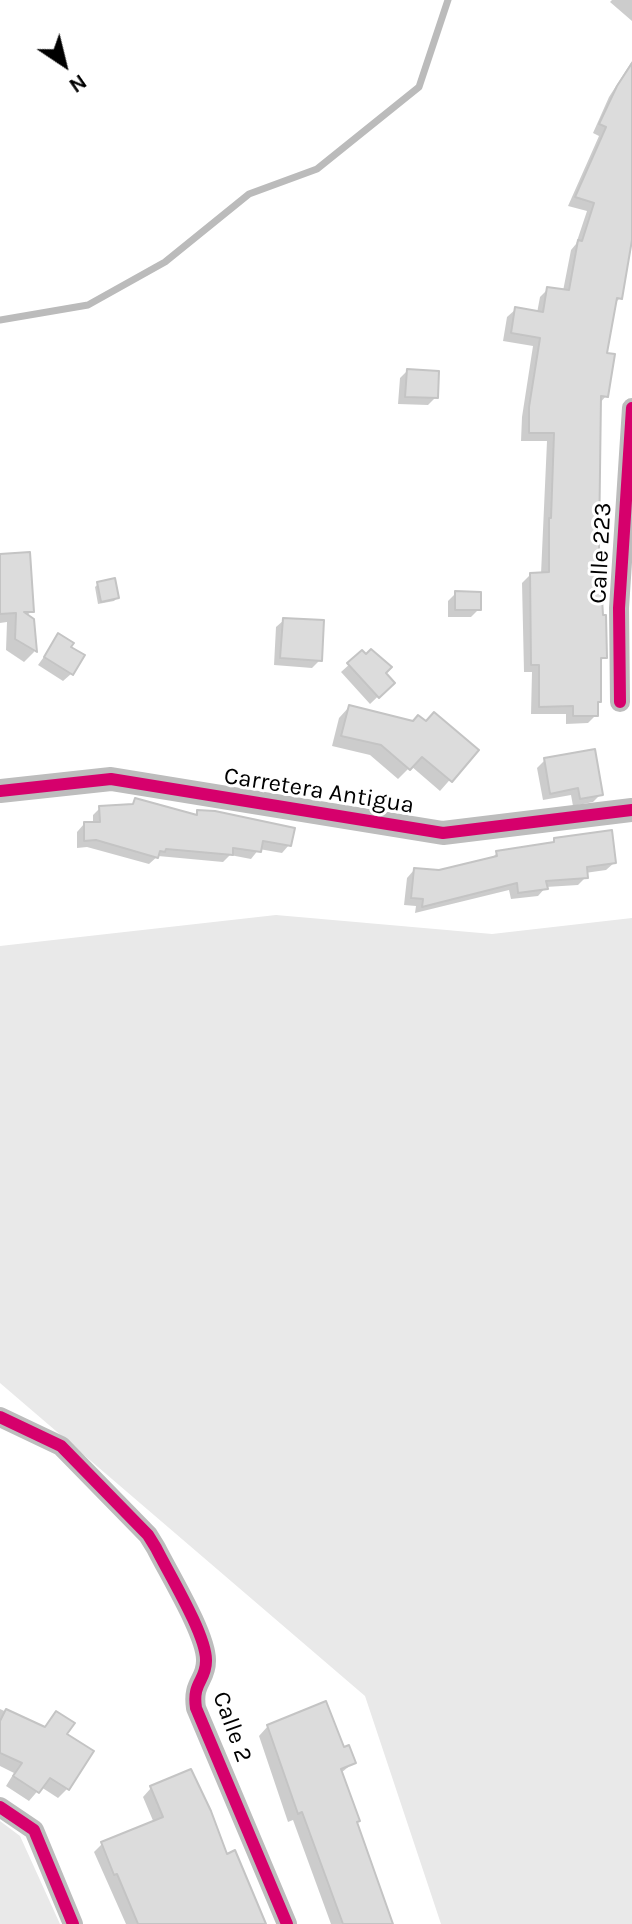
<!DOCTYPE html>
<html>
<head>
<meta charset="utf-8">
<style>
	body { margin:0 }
	#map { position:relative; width:632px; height:1924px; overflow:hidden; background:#fff; font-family:Karla,sans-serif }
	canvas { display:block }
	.north { position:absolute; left:24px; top:24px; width:80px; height:80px; -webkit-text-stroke:6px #fff; paint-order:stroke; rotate:145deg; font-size:22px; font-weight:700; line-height:32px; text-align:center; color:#000 }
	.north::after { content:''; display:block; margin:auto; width:28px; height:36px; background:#000; clip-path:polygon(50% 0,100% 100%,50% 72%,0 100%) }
</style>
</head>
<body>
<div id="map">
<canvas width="632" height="1924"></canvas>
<div class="north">N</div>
</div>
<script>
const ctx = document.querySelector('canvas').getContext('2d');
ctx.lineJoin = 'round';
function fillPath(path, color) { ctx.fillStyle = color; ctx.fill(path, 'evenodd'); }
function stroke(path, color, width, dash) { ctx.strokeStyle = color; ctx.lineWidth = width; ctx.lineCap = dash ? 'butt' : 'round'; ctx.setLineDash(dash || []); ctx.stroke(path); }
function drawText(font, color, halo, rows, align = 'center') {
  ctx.font = font + ' Karla,sans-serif'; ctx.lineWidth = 6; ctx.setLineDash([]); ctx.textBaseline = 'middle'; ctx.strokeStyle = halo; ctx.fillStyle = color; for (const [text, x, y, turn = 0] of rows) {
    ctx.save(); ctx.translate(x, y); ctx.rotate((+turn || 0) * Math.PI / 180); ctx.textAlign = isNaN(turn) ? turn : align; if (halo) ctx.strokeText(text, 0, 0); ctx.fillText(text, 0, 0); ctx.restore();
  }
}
const green = new Path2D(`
	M276,915L492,934L632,918V1924H441L365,1696L0,1383V946Z
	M0,1821L20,1836L60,1924H0Z`);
const shadow = new Path2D(`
	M612,0H632V21L610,2Z
	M632,61V231L620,298L614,304L605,354L606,396L599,404L597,547L605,657L599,662V701L596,704V715L588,723L566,724V714H531L532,672H524L522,583L530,575L541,574L547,441H521L522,417L533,346L503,341L507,317L516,309L537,313L540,297L548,289L563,291L571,250L576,244L587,211L568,206L599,136L593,133L609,97Z
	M407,371L436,397L428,405L398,404L400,378Z
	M0,556L32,611L26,616L32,620L34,652L24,662L6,650L7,622L0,623Z
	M98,584L117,598L114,601L98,604L95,587Z
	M456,593L479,609L471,617H448V601Z
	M284,620L320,660L312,668L274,665L276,627Z
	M59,636L69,647L71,674L63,681L38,665Z
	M362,653L392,683L370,704L341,672Z
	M349,707L476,750L440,791L411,766L398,779L370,755L332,746L339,718Z
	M545,760L601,794L593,802L573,806L571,795L543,800L537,768Z
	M136,801L193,816L198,812L289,845L282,853L259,849L251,859L230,855L223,862L158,856L149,864L87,847L77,848V832L84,824H93V815L100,808L130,806Z
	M555,840L614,863L606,870L585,873L586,877L578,885L546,887L538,896L511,899L509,890L415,913L416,906L404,905L407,878L414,870L440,872L491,859L497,853L550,845Z
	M0,1709L43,1729L56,1714L65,1735L91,1752L67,1789L58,1798L41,1787L29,1801L6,1786L14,1773L0,1766Z
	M268,1726L342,1749L353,1763L341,1773L355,1823L393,1924H331L293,1820L288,1822L259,1736Z
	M151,1788L225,1857L262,1924H126L94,1852L102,1844L154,1823L143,1797Z`);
const stream = new Path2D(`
	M0,320L88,305L165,262L249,194L317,169L419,87L448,0`);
const building = new Path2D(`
	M632,63V240L622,299L617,298L607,353L615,354L608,397L601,396L599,547L603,615H606L607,658H601V702H598V716H573V706L539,707V665H531L530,573L549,572V518H551L554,433H529V407L540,338L511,333L515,307L543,312L547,287L569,290L578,240L582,241L594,203L575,197L606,127L599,124L617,86Z
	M407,369L439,371L438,398L405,397Z
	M30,552L34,612H24L34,619L37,652L15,639L16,613L0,614V554Z
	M115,578L119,598L101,602L97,582Z
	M455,591L481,592V610H455Z
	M283,618L324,620L322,661L280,658Z
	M58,633L74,643L71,647L85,655L73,675L44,657Z
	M371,649L392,667L386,673L395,683L379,698L347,663L362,650L366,654Z
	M349,705L413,721L418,715L426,721L434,712L479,750L452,782L422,757L410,770L381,745L341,736Z
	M595,749L603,795L580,799L578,788L550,794L544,758Z
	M135,798L197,815V810L215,811L295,828L291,846L263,841L261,852L233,848V855L166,849L165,852L160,851L158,858L96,840L84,841V822H100L99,806L133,804Z
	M612,830L616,863L587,867L588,878L546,881L548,889L518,893L517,883L422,907L423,899L411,898L414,868L439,870L497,856L496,851L554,842V838Z
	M326,1701L344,1747L349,1745L356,1763L341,1769L360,1821L357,1822L393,1924H343L302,1812L298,1814L267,1725Z
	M6,1709L45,1727L56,1711L75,1723L67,1734L94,1751L69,1790L50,1778L39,1793L13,1776L22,1763L0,1753V1721Z
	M191,1769L211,1811L227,1854L235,1850L266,1924H138L117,1874L114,1875L101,1842L163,1817L150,1786Z`);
const minor = new Path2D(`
	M620,702L619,608L632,408
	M0,1417L61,1446L148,1535L156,1548C169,1574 207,1636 206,1661C206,1681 192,1682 196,1708L287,1924
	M0,1807L34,1830L73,1924`);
const tertiary = new Path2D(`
	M0,791L111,779L443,833L632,810`);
const cycleway = new Path2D(`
	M620,702L619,608L632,408
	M0,791L111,779L443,833L632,810
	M0,1417L61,1446L148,1535L156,1548C169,1574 207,1636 206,1661C206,1681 192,1682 196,1708L287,1924
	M0,1807L34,1830L73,1924`);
const streetNames = [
	["Calle 223",601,553,-87],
	["Carretera Antigua",319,791,9],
	["Calle 2",232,1727,70]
];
fillPath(green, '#e9e9e9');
fillPath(shadow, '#0003');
stroke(stream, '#bbb', 7);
fillPath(building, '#dcdcdc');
stroke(building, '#c4c4c4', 2);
stroke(minor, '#bdbdbd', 20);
stroke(tertiary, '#bdbdbd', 24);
stroke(cycleway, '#d6006c', 12);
drawText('24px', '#000', '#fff', streetNames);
</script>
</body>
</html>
